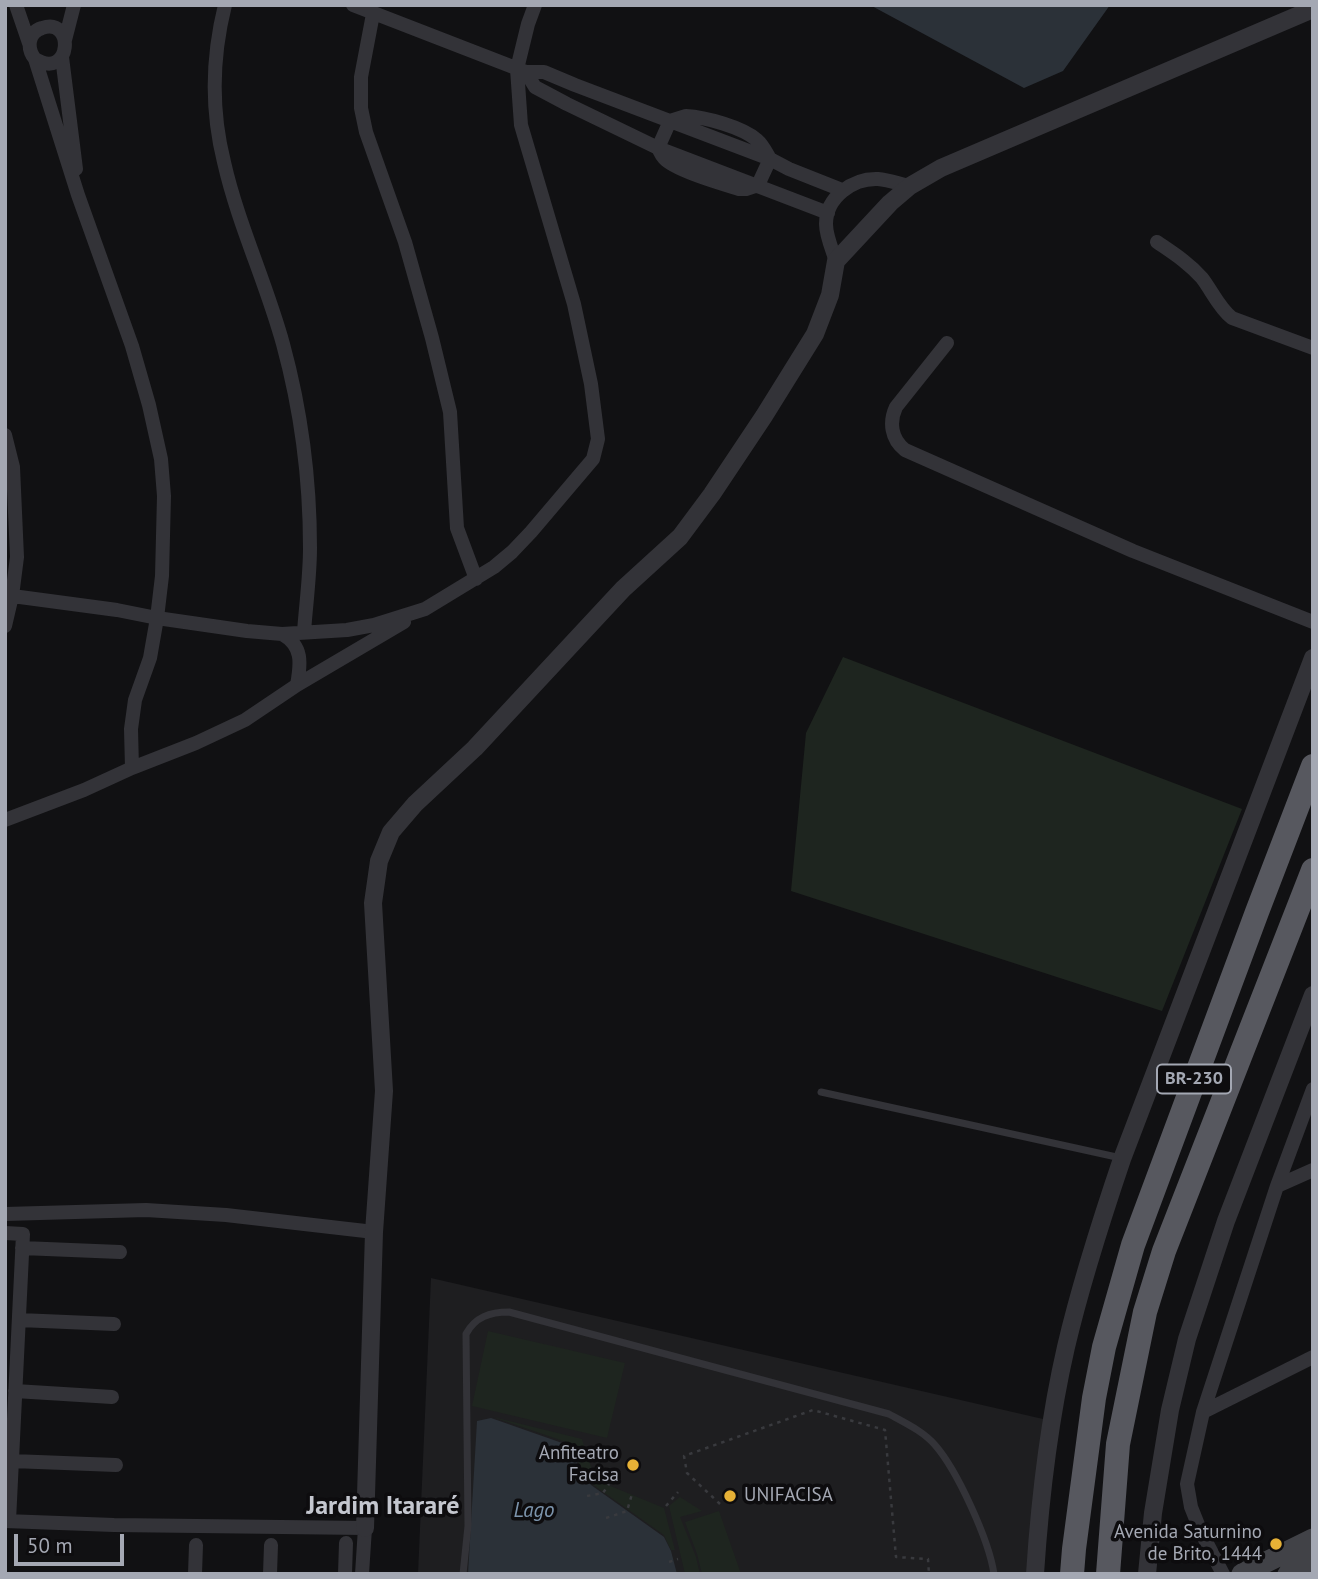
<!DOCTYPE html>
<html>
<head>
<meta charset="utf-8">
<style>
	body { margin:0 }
	#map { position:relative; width:1318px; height:1579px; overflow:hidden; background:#111113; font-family:"PT Sans",sans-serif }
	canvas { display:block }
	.frame { position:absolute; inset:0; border:7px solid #a4a8b3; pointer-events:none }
	.scale { position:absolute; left:14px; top:1534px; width:110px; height:32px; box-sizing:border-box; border:4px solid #a4a8b3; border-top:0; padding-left:9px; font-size:21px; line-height:24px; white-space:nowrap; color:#a4a8b3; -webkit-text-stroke:5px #0d0c0e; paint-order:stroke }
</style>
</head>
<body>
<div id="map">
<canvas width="1318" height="1579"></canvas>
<div class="frame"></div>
<div class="scale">50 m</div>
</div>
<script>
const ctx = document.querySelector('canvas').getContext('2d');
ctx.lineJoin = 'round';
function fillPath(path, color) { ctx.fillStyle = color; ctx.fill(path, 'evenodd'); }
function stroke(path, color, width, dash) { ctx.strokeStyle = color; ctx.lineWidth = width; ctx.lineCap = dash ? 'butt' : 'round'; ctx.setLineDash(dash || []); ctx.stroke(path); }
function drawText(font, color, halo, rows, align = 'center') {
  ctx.font = font + ' "PT Sans",sans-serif'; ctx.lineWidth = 7; ctx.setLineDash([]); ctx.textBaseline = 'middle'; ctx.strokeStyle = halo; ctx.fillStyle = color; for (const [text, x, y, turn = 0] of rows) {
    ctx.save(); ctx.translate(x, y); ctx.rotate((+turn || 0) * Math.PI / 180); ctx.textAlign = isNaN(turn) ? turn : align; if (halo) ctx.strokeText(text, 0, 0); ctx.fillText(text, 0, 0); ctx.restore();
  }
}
const built = new Path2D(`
	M431,1278L1043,1419L1034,1574H418Z`);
const green = new Path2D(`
	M843,657L1242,809L1162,1011L791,891L806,733Z
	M488,1331L625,1363L607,1438L472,1406Z
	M493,1417L582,1439L592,1470L608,1485L664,1508L675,1550H671L664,1535L592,1484L566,1442Z
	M680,1497L702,1511L680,1517L696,1557L700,1574H685L669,1506Z
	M719,1511L741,1574H702L697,1554L685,1522Z`);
const water = new Path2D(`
	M870,5H1110L1063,71L1024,88Z
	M491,1418L565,1444L591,1485L664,1537L671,1551L677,1574H468L477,1421Z`);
const path = new Path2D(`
	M571,1475H585L593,1468
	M587,1496L603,1493L609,1484
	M720,1504L687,1473L684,1456L813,1410L885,1430L896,1557L928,1559L929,1574
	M666,1506L678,1492
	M606,1518L627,1511L632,1494
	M669,1562L678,1559`);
const service = new Path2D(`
	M821,1092L1121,1158
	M463,1574L468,1526L466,1334C475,1317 490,1312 509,1312L889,1414C905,1423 923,1431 935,1445C957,1470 989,1540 994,1574`);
const minor = new Path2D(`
	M16,5L29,43
	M225,5C212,57 211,110 224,162C238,224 266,282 283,344C301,410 310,479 310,548C310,576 306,604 304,632
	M353,5L526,72H544L575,85L770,159L789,169L842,190
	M373,14L361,77V108L366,132L405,242L432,338L450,412L457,528L476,579
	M65,40L74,5
	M62,57L76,169
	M35,59C72,81 75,16 42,28C27,33 27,49 35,59L78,195L132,346L149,405L161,459L164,496L162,576L157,618L150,658L135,700L131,729L132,768
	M526,72L535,87L567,104L658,148L828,213
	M686,116C705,117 742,127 757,140C763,145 766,152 770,159L758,185L746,189H739C723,184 674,170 664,158C661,155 660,152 658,148L670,121Z
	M1157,242C1173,253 1189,263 1202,278C1212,291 1219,308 1232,318L1313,348
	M836,261C832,249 826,236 826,224C826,197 853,178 878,179C889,180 900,184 910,186
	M947,343L896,407C889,422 891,439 905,450L1133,551L1313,622
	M5,435L13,467L17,557L12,596L5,626
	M5,595L117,610L157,618L247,631L282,634L347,630L374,625L425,609L494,567L512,552L531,532L593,459L598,439L591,384L574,304L521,125L517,69L528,24L535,5
	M282,634C303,646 301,663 297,685
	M5,820L84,790L132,768L196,743L245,720L297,685L404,622
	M1277,1186L1313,1170
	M5,1214L146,1210L226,1215L374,1232
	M5,1233L23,1234L9,1521
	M22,1248L120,1252
	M19,1320L114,1324
	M15,1391L112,1397
	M1203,1412L1313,1357
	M12,1461L116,1465
	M5,1521L114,1525L365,1528L362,1574
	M195,1574L196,1545
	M270,1574L271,1545
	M345,1574L346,1543
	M1223,1574L1201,1532L1191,1507L1187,1484L1203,1412L1277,1186L1313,1089`);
const tertiary = new Path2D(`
	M365,1528L374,1232L384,1091L373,903L379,861L391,832L415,804L475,748L623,589L680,537L712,494L764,416L815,334L830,295L836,261L890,203L910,186L941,168L1313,9
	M1035,1574C1040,1498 1049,1421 1066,1347C1081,1283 1101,1221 1122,1159L1313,658
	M1147,1574L1153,1513L1170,1410L1187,1339L1226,1221L1313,995`);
const secondary = new Path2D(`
	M1242,1574L1313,1539
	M1288,1574L1313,1561`);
const trunk = new Path2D(`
	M1072,1574L1074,1549L1094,1398L1104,1347L1133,1245L1257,912L1313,766
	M1108,1574L1118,1444L1145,1312L1164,1251L1313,870`);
const markers = [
	[633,1465,7,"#e6b136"],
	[730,1496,7,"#e6b136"],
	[1276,1544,7,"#e6b136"]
];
const shields = [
	[1194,1079,74]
];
const shieldNames = [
	["BR-230",1194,1079]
];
const poiNames = [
	["Anfiteatro",619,1454],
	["Facisa",619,1476],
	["UNIFACISA",744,1496,"left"],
	["Avenida Saturnino",1262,1533],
	["de Brito, 1444",1262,1555]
];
const waterNames = [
	["Lago",534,1511]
];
const districtNames = [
	["Jardim Itararé",383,1507]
];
fillPath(built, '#1e1e20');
fillPath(green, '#1e251f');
fillPath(water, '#2b3138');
stroke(path, '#393a3e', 2.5, [3.5, 5]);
stroke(service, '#333338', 7);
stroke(minor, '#333338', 14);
stroke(tertiary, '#333338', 18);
stroke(secondary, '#414247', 21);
stroke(trunk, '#57585f', 24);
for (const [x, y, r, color] of markers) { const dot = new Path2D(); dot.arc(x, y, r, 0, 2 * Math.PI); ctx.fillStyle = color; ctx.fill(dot); stroke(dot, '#0d0c0e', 2.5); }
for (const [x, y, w] of shields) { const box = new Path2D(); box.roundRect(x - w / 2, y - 14.5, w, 29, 5); ctx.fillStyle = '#0d0c0e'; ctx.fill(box); stroke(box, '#a4a8b3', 2); }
drawText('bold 18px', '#a4a8b3', null, shieldNames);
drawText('19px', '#a4a8b3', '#0d0c0e', poiNames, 'right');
drawText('italic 21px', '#7c94ac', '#0d0c0e', waterNames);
drawText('bold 26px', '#c4c7cf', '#0d0c0e', districtNames);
</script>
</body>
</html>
